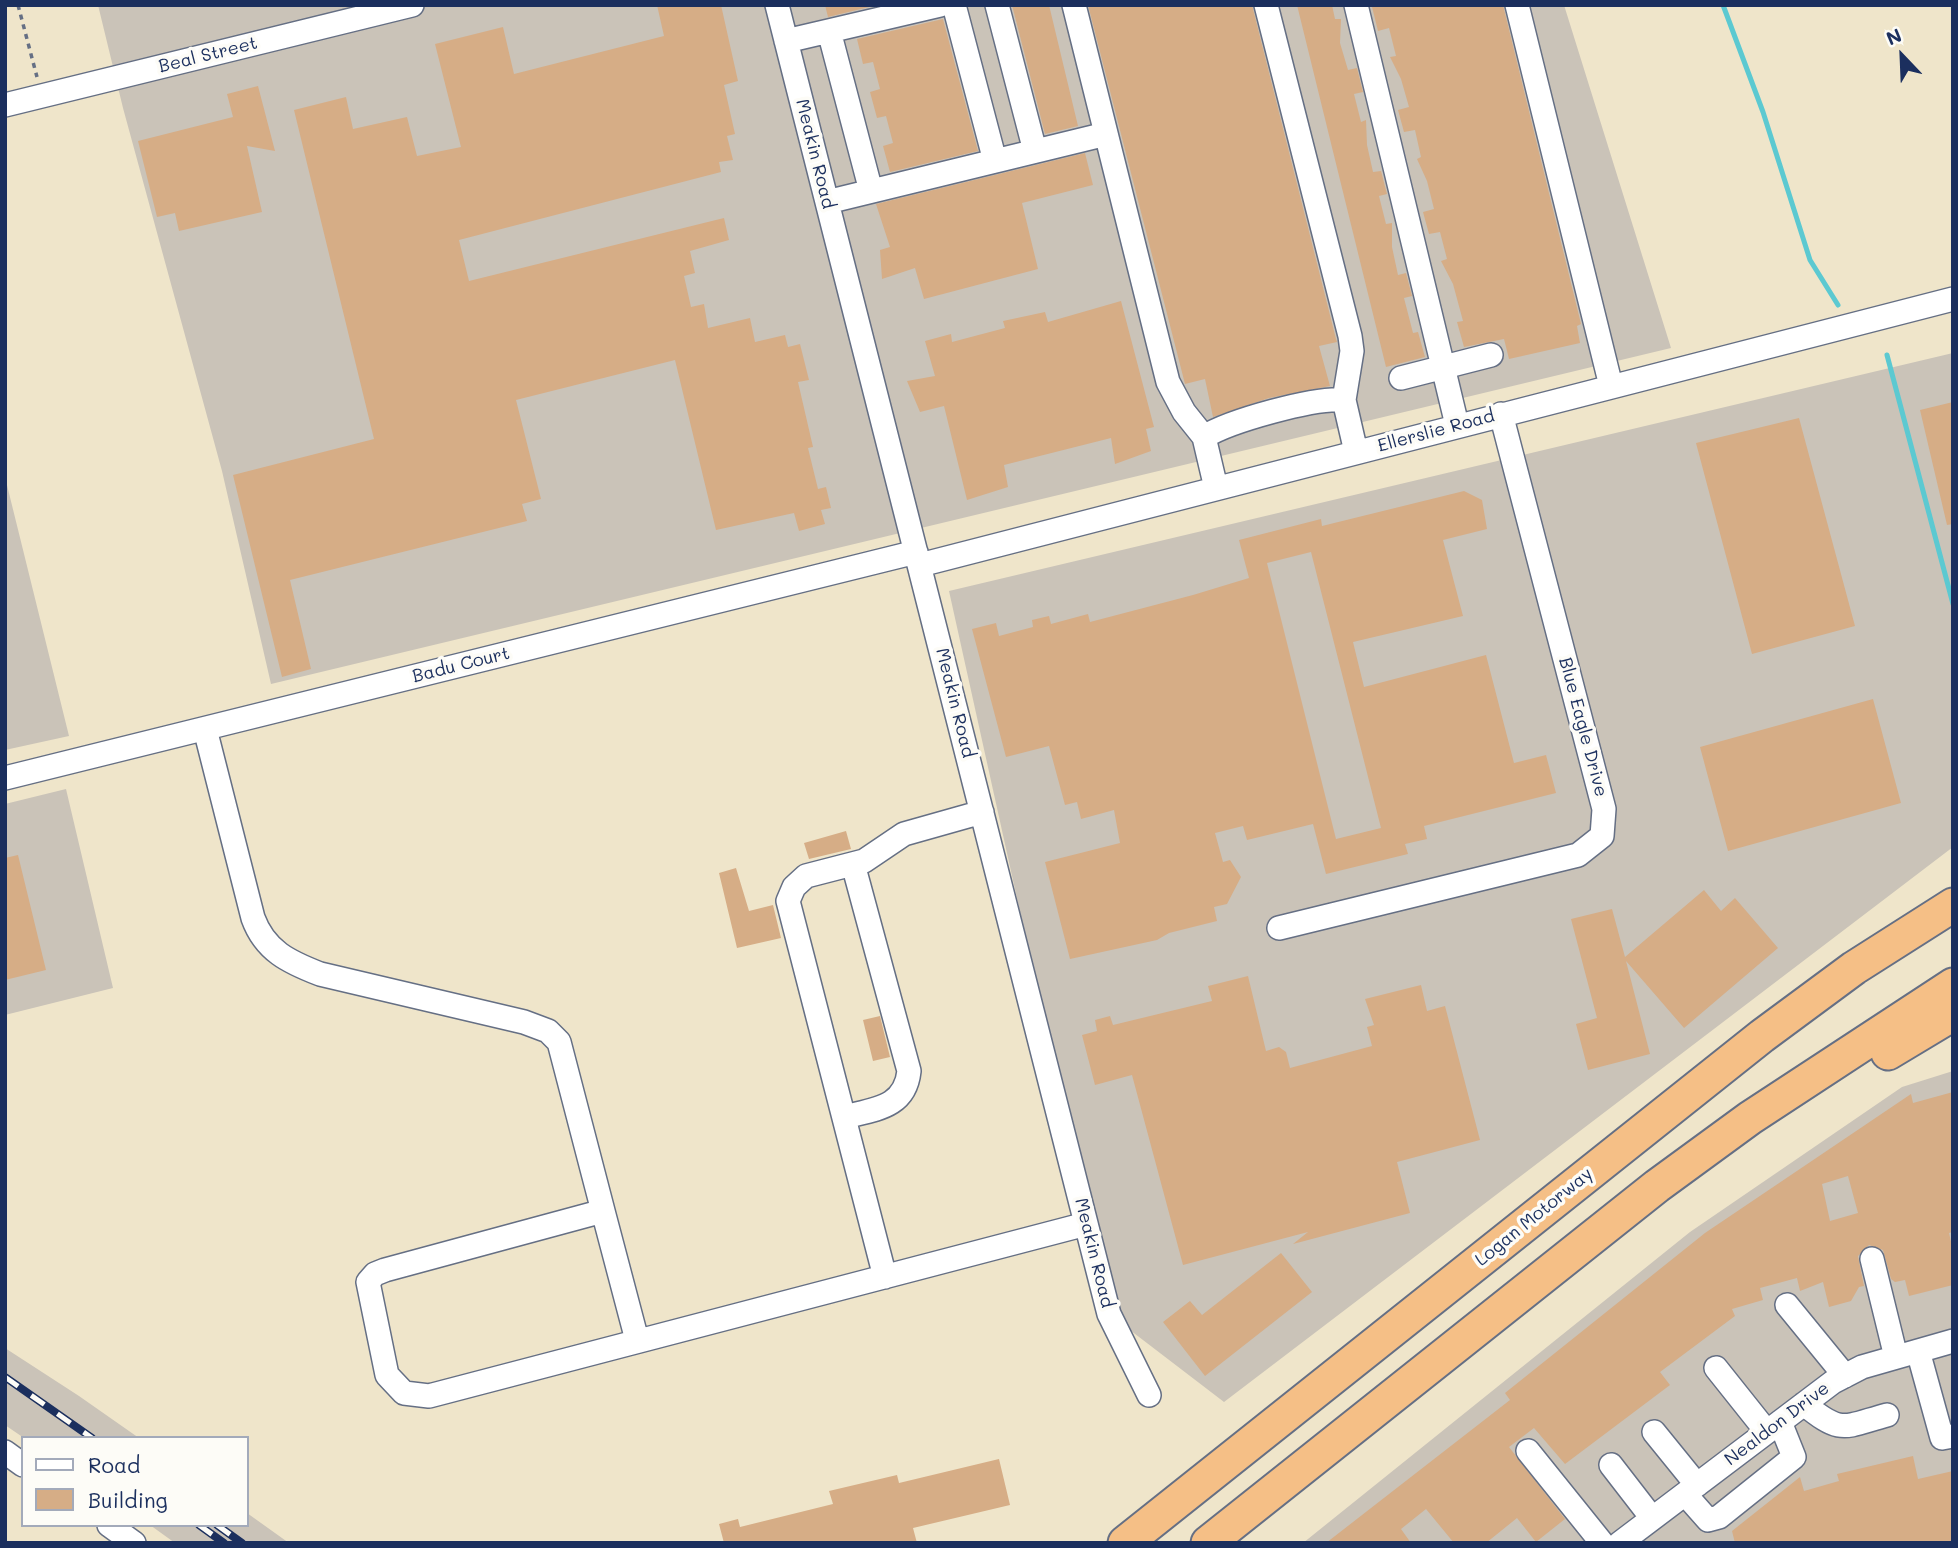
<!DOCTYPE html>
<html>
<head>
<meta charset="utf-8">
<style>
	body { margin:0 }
	#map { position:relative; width:1958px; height:1548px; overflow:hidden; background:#efe5ca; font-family:Mali,sans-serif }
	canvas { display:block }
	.frame { position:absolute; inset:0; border:7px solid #1b2f5e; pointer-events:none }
	.legend { position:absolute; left:21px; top:1436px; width:228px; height:91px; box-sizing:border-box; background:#fdfcf7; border:2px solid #a3aaba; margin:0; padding:9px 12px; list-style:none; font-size:21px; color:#1b2f5e }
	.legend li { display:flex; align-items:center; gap:14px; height:35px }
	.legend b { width:35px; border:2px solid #a3aaba }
	.north { position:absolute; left:1867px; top:21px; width:70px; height:70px; -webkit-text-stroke:5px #fdfcf7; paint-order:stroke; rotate:337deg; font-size:19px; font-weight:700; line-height:28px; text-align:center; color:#1b2f5e }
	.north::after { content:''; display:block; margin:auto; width:24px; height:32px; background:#1b2f5e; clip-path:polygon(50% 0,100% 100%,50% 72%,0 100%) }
</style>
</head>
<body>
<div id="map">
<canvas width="1958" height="1548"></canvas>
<div class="frame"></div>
<ul class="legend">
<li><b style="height:9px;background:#fff"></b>Road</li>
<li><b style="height:19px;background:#d6ad86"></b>Building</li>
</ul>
<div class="north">N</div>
</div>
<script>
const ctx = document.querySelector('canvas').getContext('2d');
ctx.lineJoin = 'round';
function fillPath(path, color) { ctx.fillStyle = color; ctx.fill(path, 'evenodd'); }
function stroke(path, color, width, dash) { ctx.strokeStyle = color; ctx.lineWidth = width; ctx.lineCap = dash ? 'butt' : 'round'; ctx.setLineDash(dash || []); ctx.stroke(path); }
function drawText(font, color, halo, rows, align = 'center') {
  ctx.font = font + ' Mali,sans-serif'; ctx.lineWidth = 7; ctx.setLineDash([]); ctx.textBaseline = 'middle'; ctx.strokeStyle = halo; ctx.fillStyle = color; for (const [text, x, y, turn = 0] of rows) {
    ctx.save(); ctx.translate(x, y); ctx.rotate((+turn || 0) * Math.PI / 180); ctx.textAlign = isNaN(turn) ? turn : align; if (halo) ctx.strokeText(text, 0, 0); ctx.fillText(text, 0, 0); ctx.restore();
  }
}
const industrial = new Path2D(`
	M98,5H1564L1671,348L271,684L222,471L123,108Z
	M1953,353V847L1224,1402L1109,1314L949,591Z
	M5,477L69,736L5,750Z
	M66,789L113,988L5,1015V804Z
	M1953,1071V1543H1303L1690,1232L1902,1087Z
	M5,1348L79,1396L139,1438H24L5,1425Z
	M247,1513L289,1543H175L150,1525H247Z`);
const stream = new Path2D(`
	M1723,5L1763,112L1810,260L1838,305
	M1887,355L1953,604`);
const building = new Path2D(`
	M657,5H721L738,81L724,85L735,134L727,136L733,160L719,162L721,172L459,240L469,281L724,218L729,240L690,251L695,273L684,276L691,307L704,304L708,328L750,318L755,342L785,335L788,347L800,344L809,380L798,382L813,447L808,448L818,489L826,487L831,508L821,510L825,524L799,531L794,513L716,530L675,360L516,400L541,499L522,504L527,521L290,580L311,669L282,677L233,475L374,439L294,110L346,97L353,129L407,117L417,156L461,147L435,44L503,27L514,74L664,36Z
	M825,5H877L828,17Z
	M1012,5H1049L1078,126L1045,134Z
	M1088,5H1252L1336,339L1337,342L1319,346L1330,386L1269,398L1213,417L1205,379L1185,384Z
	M1297,5H1332L1335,19H1341L1340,43L1348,70L1357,68L1363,92L1354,94L1361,122L1366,120L1367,145L1373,172L1381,171L1387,194L1379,196L1386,224L1392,223V247L1398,275L1406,273L1412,296L1404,298L1413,333L1418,332L1425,357L1386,367Z
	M1380,5H1503L1581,324L1577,326L1580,343L1509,359L1504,339L1464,347L1457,322L1463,321L1453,284L1441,261L1447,259L1440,232L1429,234L1423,212L1434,209L1427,181L1417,159L1421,157L1415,130L1404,132L1398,110L1409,107L1401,79L1390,57L1396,56L1389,28L1378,31L1372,7Z
	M943,19L978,151L890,172L883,146L893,143L886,116L877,118L870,92L880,89L873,62L863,64L857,39Z
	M258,86L275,151L247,146L262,212L179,231L175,213L157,217L138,141L233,117L227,94Z
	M1085,153L1093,185L1022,203L1038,269L924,299L915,268L882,279L880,250L890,247L876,204Z
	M1121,301L1154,427L1146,429L1151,451L1115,464L1111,438L1004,465L1008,487L967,500L944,406L920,412L907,381L935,376L925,341L951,334L952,342L1005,328L1003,321L1045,312L1048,322Z
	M1953,402V524L1947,525L1920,410Z
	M1799,418L1855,626L1752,654L1696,443Z
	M1464,491L1482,500L1487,529L1443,540L1463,616L1353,642L1364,687L1486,655L1514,763L1546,755L1556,793L1424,826L1427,839L1405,844L1408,854L1326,874L1313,824L1247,840L1243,826L1215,833L1223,862L1230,860L1241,877L1227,904L1214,907L1217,921L1169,933L1157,940L1070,959L1045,862L1120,843L1114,810L1081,819L1077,802L1065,805L1049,746L1006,757L972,629L996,623L999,636L1033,627L1032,620L1049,616L1051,624L1088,614L1090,622L1193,595L1249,578L1239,540L1321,519L1322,526ZM1311,552L1381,828L1336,839L1267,563Z
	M1873,699L1901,803L1728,851L1700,747Z
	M846,831L851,849L809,859L804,843Z
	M18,855L46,970L5,980V858Z
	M736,868L749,911L773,905L781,938L737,948L719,873Z
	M1704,890L1721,911L1735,898L1778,948L1684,1028L1626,961L1650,1054L1588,1070L1576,1024L1597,1018L1571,919L1612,909L1625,957Z
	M1248,976L1266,1051L1279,1047L1286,1052L1290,1068L1372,1046L1367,1027L1374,1025L1365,999L1421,985L1427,1011L1445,1006L1480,1140L1397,1162L1410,1213L1293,1244L1308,1232L1183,1265L1132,1075L1095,1085L1082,1035L1097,1031L1095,1020L1110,1016L1113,1025L1212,1001L1208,986Z
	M880,1016L890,1057L873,1061L863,1020Z
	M1953,1092V1232L1949,1233L1953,1250V1285L1909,1296L1905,1280L1895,1282L1891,1279L1883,1250L1869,1245L1858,1256L1864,1286L1859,1287L1851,1301L1829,1307L1823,1282L1800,1291L1797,1278L1760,1288L1763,1300L1732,1309L1735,1316L1660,1372L1670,1385L1565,1464L1534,1428L1509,1447L1565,1519L1536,1542L1517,1518L1486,1543H1454L1426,1509L1401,1529L1411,1543H1326L1510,1400L1505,1393L1705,1233L1911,1094L1913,1103ZM1848,1176L1858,1213L1830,1221L1822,1184Z
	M1281,1253L1312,1292L1205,1376L1163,1322L1190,1301L1202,1315Z
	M1913,1456L1918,1479L1953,1471V1543H1735L1732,1531L1800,1477L1804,1491L1839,1481L1837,1474Z
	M999,1459L1010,1505L913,1528L917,1543H724L719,1524L738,1519L740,1527L833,1504L829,1491L897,1475L899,1483Z`);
const path = new Path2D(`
	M18,5L37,77`);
const minor = new Path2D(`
	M777,5L1109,1314L1149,1395
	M954,5L995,161
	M997,5L1035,151
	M1074,5L1168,382L1184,412L1204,437L1216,488
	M1266,5L1350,336L1352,351L1344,400L1356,452
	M1356,5L1457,425
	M1517,5L1611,386
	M829,31L871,191
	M786,41L940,5
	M5,105L412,5
	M827,202L1106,134
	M1401,378L1491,355
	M1204,437C1229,421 1315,397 1344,400
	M920,565L1953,299
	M205,729L253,918C265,951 289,962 320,974L524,1022L548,1031L559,1042L603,1211
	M5,778L916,552
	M1279,928L1578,855L1602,836L1604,809L1501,414
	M844,1117C875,1109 905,1108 909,1071L853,864
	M1872,1259L1896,1357
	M885,1277L788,901L794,887L806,876L864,861L904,834L982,812
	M1787,1305L1845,1376
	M637,1340L603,1211L385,1270L375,1274L368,1282L387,1375L404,1393L429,1396L1086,1224
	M1918,1351L1942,1438L1953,1436
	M1716,1368L1767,1432
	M1804,1404C1842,1435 1843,1427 1887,1415
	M1654,1432L1697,1485
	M1528,1451L1602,1543
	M5,1452L23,1465
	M1611,1465L1652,1518
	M1685,1494L1708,1520L1719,1517L1794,1457L1780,1422
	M109,1525L134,1543
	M1620,1543L1833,1382L1862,1367L1953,1341`);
const highway = new Path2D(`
	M1888,1053L1953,1014
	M1125,1543L1762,1036L1854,968L1953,905
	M1208,1543L1657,1186L1750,1118L1953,985`);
const rail = new Path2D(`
	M5,1377L92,1438
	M199,1525L224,1543
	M217,1525L242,1543`);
const streetNames = [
	["Beal Street",208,55,-14],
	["Meakin Road",815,154,76],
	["Ellerslie Road",1436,431,-15],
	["Badu Court",461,665,-14],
	["Meakin Road",955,703,76],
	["Blue Eagle Drive",1583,727,75],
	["Logan Motorway",1534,1217,-39],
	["Meakin Road",1094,1253,76],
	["Nealdon Drive",1777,1424,-37]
];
fillPath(industrial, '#cac3b8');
stroke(stream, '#5cc9d1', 5);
fillPath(building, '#d6ad86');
stroke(minor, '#656f84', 26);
stroke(highway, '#656f84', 37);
stroke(path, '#656f84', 3.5, [5, 5]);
stroke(minor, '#fff', 23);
stroke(highway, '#f5bf86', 33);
stroke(rail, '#1b2f5e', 8);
stroke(rail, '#fdfcf7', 5, [16]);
drawText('18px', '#1b2f5e', '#fdfcf7', streetNames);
</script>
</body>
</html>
